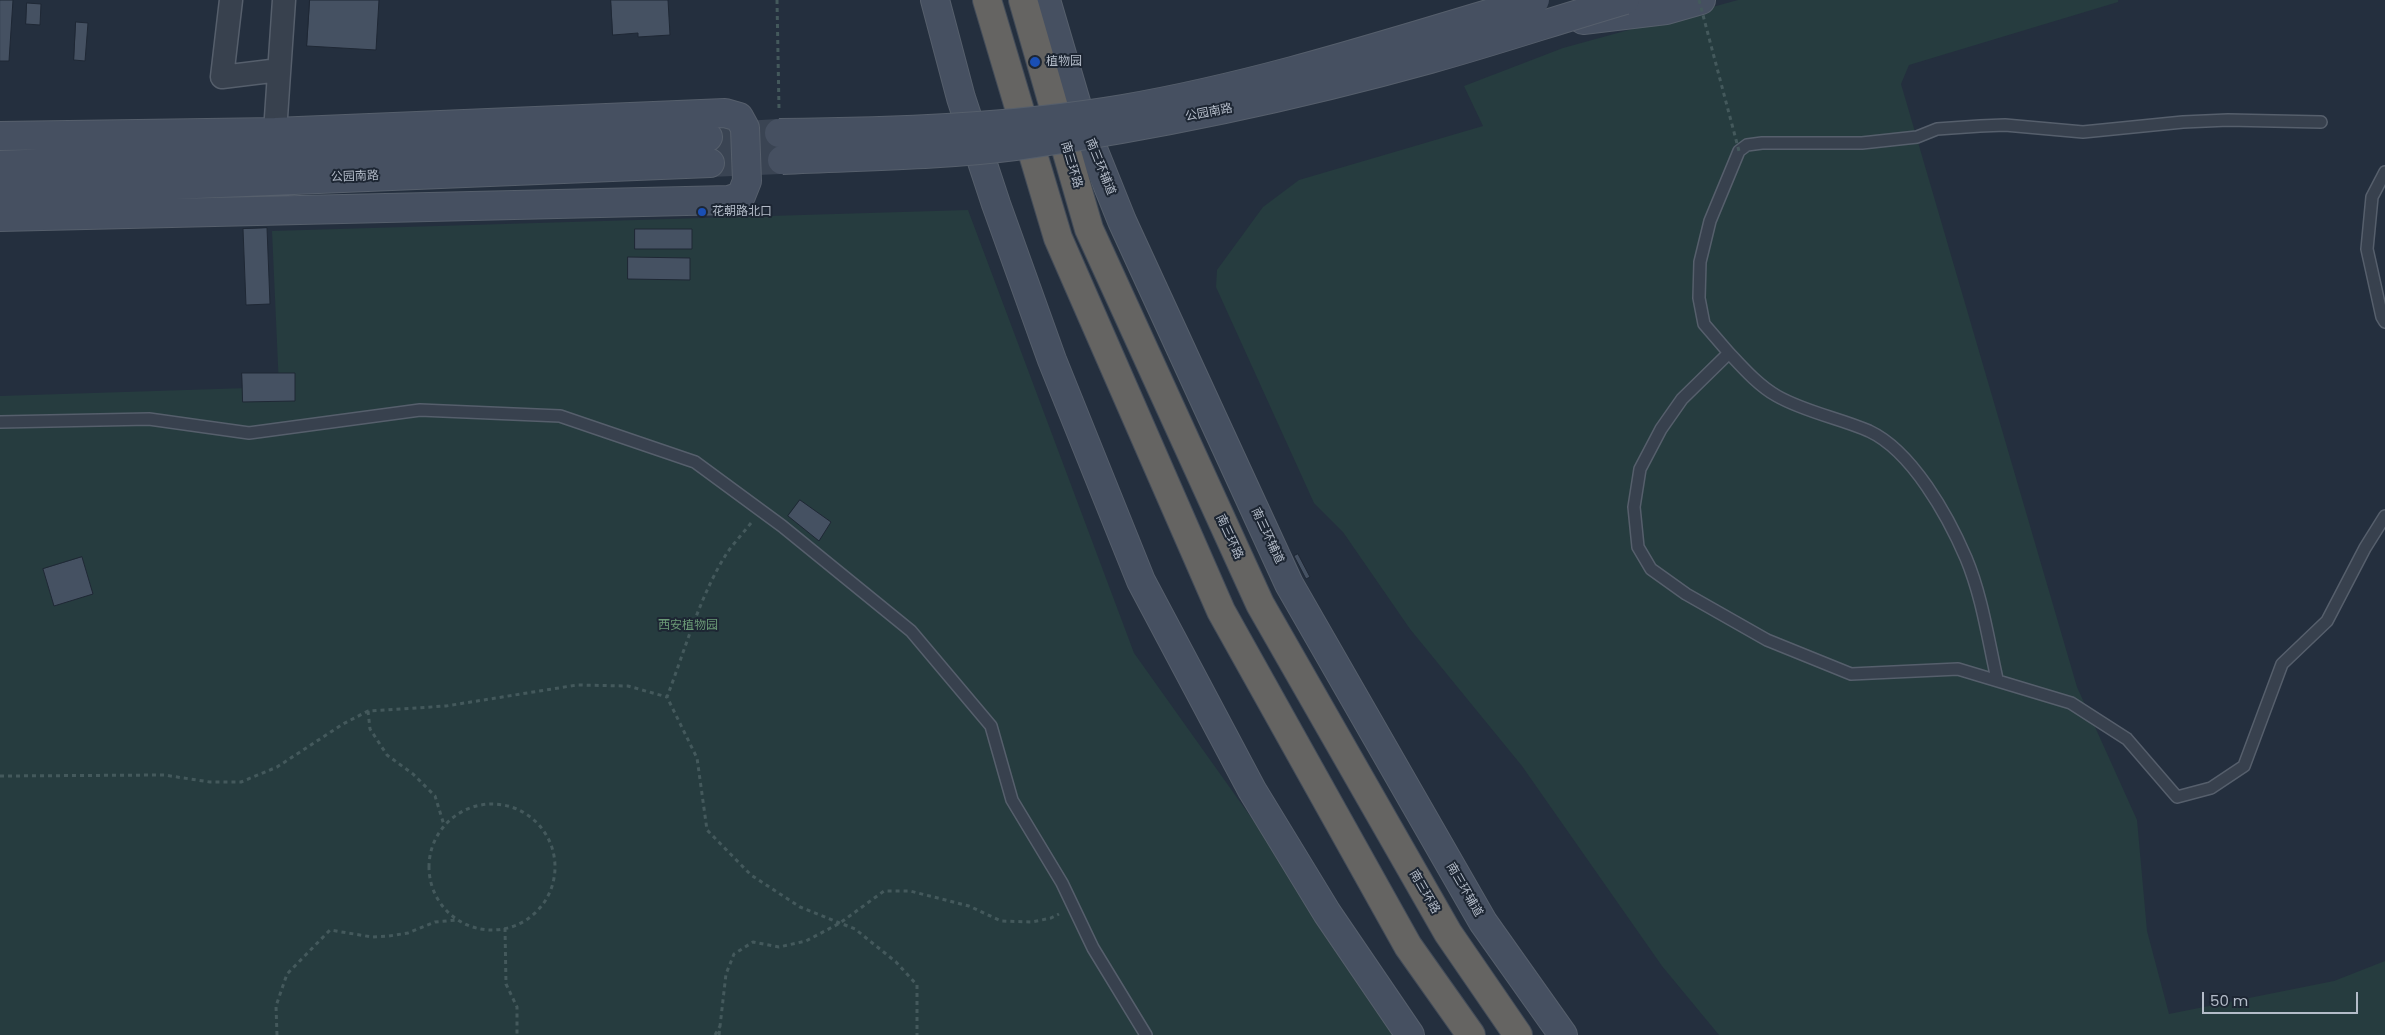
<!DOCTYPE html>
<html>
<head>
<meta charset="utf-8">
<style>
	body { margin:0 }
	#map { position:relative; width:2385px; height:1035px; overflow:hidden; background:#242f3e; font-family:Poppins,sans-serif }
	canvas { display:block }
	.scale { position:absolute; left:2202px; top:992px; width:156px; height:22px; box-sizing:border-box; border:2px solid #b4bcc9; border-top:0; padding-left:6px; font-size:15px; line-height:18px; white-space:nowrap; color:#b4bcc9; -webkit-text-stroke:4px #1d2633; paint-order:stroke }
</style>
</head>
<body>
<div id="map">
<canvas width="2385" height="1035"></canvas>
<div class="scale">50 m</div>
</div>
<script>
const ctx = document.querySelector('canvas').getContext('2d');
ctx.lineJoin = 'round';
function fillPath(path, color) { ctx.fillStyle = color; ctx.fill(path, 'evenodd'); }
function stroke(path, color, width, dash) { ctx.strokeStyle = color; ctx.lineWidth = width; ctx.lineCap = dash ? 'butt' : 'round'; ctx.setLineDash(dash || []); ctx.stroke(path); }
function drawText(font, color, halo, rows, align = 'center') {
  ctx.font = font + ' Poppins,"Noto Sans SC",sans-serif'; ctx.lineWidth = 4; ctx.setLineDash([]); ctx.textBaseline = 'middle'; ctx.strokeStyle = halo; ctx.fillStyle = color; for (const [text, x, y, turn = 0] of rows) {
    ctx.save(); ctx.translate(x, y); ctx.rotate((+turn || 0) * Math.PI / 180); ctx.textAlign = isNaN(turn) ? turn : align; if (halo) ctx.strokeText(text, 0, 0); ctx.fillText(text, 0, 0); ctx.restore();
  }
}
const green = new Path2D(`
	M1738,0H2118V2L1909,65L1901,84L2077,687L2137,820L2147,931L2169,1014L2334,981L2385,961V1035H1719L1662,966L1522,766L1410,629L1343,532L1314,503L1216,287L1217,270L1263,207L1299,180L1483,126L1464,86L1563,48Z
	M968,210L1134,653L1406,1035H0V396L279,387L272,231Z`);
const building = new Path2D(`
	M0,0H13L9,61H0Z
	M310,0H379L376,50L307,46Z
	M611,0H668L670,35L638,37V33L613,35Z
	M27,3L41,4L40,25L26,24Z
	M76,22L88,23L85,61L74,60Z
	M267,228L270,304L246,305L243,229Z
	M635,229H692V249H635Z
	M628,257L690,258V280L628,279Z
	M242,373H295V401L243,402Z
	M800,500L831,522L819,541L788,516Z
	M1298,554L1310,577L1306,579L1294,556Z
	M82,557L93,594L54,606L43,569Z`);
const secondaryTunnel = new Path2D(`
	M708,137L779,133
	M710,163L782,160`);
const path = new Path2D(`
	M777,0L779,109
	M751,523C743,533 734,543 727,553C700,595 685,650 667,697L697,758L707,830L751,875L800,907L855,929L896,962L917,985V1035
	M368,711L370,729L387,755L413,774L435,796L444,825
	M0,776L164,775L210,782H241L277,767L343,724L368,711L446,706L577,685L628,686L667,697
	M429 867a63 63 0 1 1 126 0a63 63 0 1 1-126 0Z
	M505,928L506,984L517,1007V1035
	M277,1035L276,1006L287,974L330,930L372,937L389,936L408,933L435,922L456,920
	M715,1035L720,1026
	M719,1035L726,974L734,954L753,942L779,947L806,941L840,923L884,891H910L969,906L1001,921L1032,922L1051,918L1059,914`);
const service = new Path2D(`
	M2321,122L2228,120L2183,122L2083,132L2005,125L1980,126L1937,129L1917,137L1862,143H1762L1747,145L1739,151L1710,221L1700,262L1699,298L1704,324L1729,353L1682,399L1661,429L1640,469L1634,507L1638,547L1651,569L1686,594L1767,640L1851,674L1958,669L2071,703L2127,739L2177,797L2211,788L2244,766L2282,664L2327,621L2365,548L2385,516
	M2385,172L2372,197L2367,249L2382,317L2385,322
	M1729,353C1743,368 1759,386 1777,396C1805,412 1839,418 1869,431C1912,451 1948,516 1966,558C1982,596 1988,639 1997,679
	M0,422L149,419L249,433L420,410L560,416L695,462L782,526L911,631L991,726L1012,800L1062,883L1093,948L1146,1035`);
const minor = new Path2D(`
	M231,0L222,77L279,70
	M275,132L284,0`);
const secondary = new Path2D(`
	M935,0L961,98L996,204L1052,360L1141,581L1252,790L1327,913L1410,1035
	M1046,0L1081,119L1122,221L1289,584L1483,922L1563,1035
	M1583,20L1666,10L1701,0
	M0,136L275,132L725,113L739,117L745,128L747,181L741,196L729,200L0,217
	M0,165L708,137
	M0,192L710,163`);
const trunk = new Path2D(`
	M987,0L1058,238L1221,611L1408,946L1471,1035
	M1023,0L1089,229L1260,604L1448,933L1518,1035`);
const pathBridge = new Path2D(`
	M1699,0L1739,151`);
const secondaryBridge = new Path2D(`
	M779,133C894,132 1010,128 1123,109C1263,85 1399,40 1535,0
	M782,160C859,156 938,156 1015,146C1155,126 1293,97 1430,59C1495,41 1560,19 1625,0`);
const markers = [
	[1035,62,6,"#1a4fb4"],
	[702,212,5,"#1a4fb4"]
];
const poiNames = [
	["植物园",1046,62],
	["花朝路北口",712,212]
];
const streetNames = [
	["公园南路",1209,113,-11],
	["南三环路",1071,165,74],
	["南三环辅道",1100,167,68],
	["公园南路",355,177,-2],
	["南三环辅道",1267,536,65],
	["南三环路",1229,537,65],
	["南三环辅道",1464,890,60],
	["南三环路",1424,892,60]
];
const parkNames = [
	["西安植物园",688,626]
];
fillPath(green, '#263c3f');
fillPath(building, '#455162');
stroke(building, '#1f2835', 1);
stroke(secondaryTunnel, '#3a4453', 28, [28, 14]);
stroke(service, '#565f6c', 14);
stroke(minor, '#565f6c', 25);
stroke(secondary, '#565f6c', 30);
stroke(trunk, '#434c59', 30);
stroke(path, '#44595c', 3, [4, 4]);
stroke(service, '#38414e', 11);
stroke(minor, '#38414e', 22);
stroke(secondary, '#465061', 28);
stroke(trunk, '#656462', 28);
stroke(secondaryBridge, '#565f6c', 30, []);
stroke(pathBridge, '#44595c', 3, [4, 4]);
stroke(secondaryBridge, '#465061', 28);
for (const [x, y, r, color] of markers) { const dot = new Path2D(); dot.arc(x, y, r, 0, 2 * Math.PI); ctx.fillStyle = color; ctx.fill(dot); stroke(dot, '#1d2633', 2); }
drawText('12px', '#b4bcc9', '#1d2633', poiNames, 'left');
drawText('12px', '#b4bcc9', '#1d2633', streetNames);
drawText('12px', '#6b9a76', '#1d2633', parkNames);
</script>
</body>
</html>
